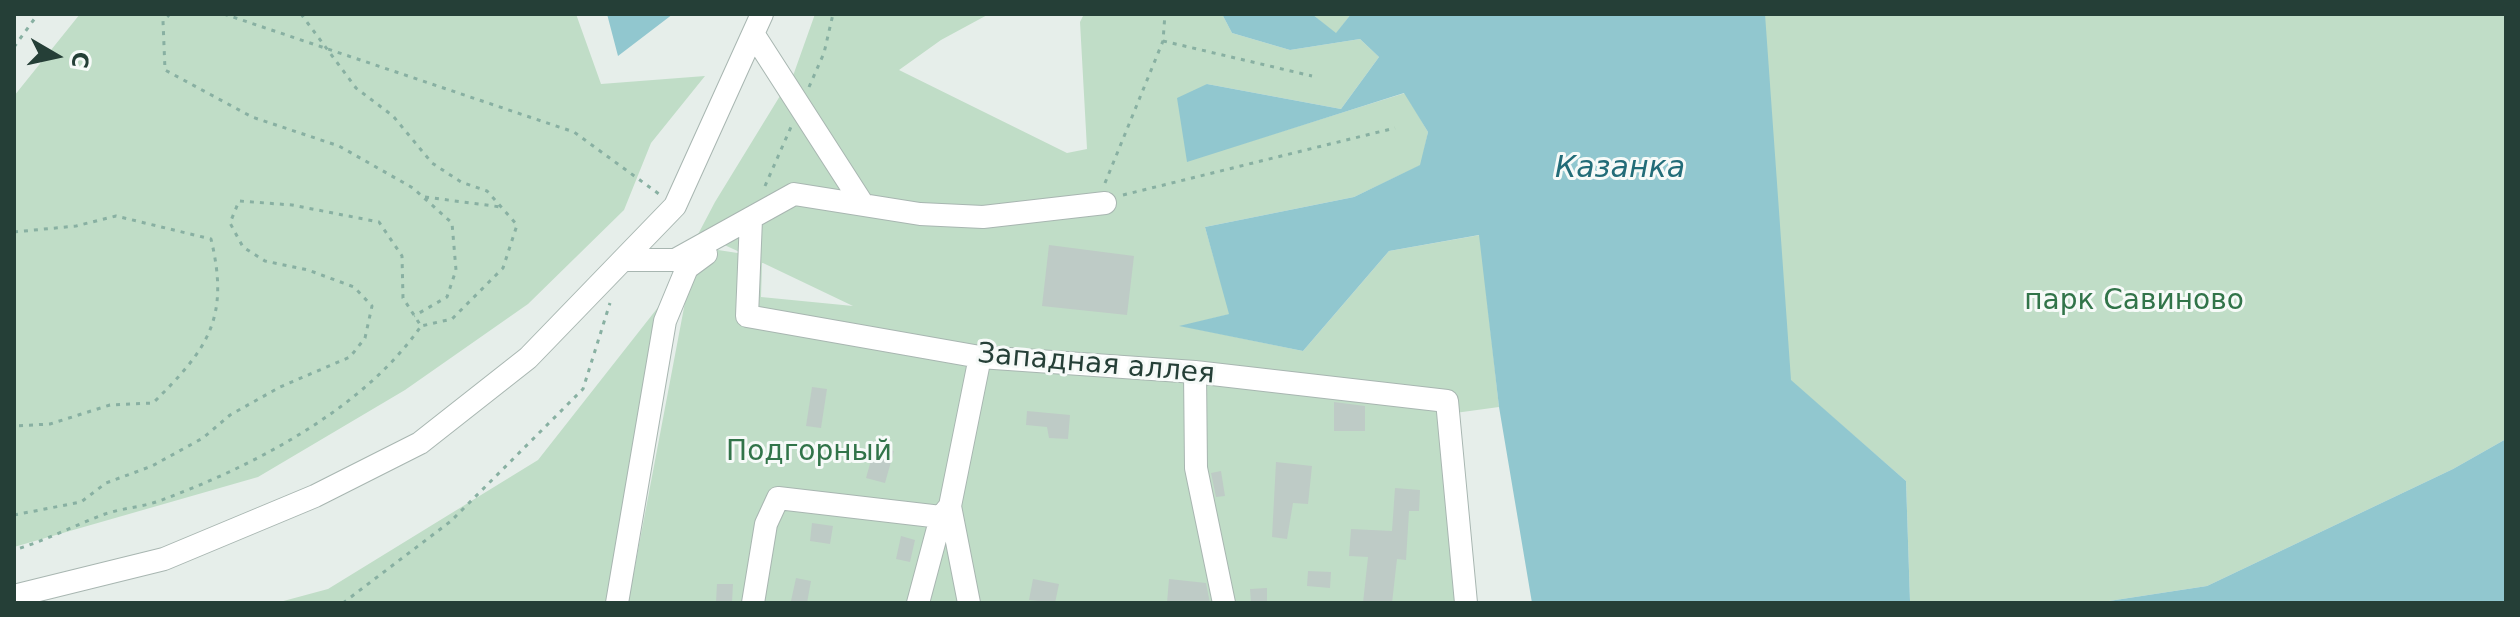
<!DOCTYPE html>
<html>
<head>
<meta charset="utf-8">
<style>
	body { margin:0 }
	#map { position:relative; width:2520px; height:617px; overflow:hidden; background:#e6eeea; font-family:"DejaVu Sans",sans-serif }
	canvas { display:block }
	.frame { position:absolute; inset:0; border:16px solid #253f37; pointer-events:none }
	.north { position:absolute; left:16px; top:16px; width:80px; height:80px; -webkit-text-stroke:6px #f6faf8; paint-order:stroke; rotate:99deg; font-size:22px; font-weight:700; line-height:32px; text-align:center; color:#253f37 }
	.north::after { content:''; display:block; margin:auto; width:28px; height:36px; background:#253f37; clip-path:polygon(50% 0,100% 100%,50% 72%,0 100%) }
</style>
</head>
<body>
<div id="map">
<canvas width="2520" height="617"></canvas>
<div class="frame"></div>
<div class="north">С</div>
</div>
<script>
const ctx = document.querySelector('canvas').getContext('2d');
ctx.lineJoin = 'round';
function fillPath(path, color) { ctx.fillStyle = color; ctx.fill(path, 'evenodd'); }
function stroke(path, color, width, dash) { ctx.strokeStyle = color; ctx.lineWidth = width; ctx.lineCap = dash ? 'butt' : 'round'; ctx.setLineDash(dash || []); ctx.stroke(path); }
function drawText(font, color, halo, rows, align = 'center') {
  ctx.font = font + ' "DejaVu Sans",sans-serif'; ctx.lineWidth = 6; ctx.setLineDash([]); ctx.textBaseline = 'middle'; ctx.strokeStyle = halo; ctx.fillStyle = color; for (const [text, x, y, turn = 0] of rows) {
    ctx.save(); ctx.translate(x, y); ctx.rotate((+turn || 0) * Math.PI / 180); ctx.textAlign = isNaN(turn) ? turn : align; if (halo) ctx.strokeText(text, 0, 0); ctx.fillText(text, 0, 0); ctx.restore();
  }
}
const green = new Path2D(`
	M80,14H576L601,84L705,76L651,143L624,210L528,304L405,390L258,477L14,547V96Z
	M815,14H989L941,40L899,70L1067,153L1087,149L1080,22L1084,14H1222L1232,33L1290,50L1360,39L1379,57L1341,109L1207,84L1187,161L1405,93L1428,132L1421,165L1354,197L1205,227L1230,314L1182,326L1303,351L1389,251L1480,235L1499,407L1455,413L1476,603H628L686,297L705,248L744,254L718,242L701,243L677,303L613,603H276L328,589L538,460L663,301L715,202L794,73ZM762,263H763L853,306L761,297Z
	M1312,14H1351L1336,34Z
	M1671,14H2506V439L2453,469L2207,586L2096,603L1910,601L1906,481L1791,381Z`);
const water = new Path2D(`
	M607,14H673L618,56Z
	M1222,14H1312L1336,33L1351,14H1765L1791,380L1906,481L1910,601L1915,603H1532L1499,407L1479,235L1389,251L1303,351L1179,326L1229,314L1205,227L1354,197L1420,165L1428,132L1404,93L1187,162L1177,98L1207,84L1341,109L1379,57L1360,39L1290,50L1232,33Z
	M2506,439V603H2096L2207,586L2453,469Z`);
const building = new Path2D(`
	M1049,245L1134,256L1127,315L1042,306Z
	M812,387L827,389L821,428L806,426Z
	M1334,402L1365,406V431H1334Z
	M1027,411L1070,415L1068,439L1049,438L1047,427L1026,425Z
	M875,446L894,451L885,483L866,478Z
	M1276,462L1312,466L1308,504L1293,503L1287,539L1272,537Z
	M1221,471L1225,496L1216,497L1211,473Z
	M1395,488L1420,490L1419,511H1409L1406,560L1397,559L1392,603H1363L1368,557L1349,556L1351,529L1392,531Z
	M812,523L833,526L830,544L810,541Z
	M901,536L915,540L910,562L896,559Z
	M1308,571L1331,572L1330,588L1307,586Z
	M796,578L811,581L807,603L791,601Z
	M1033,579L1059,584L1055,603L1029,600Z
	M1169,579L1206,583L1210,603H1167Z
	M717,584H733L732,602H716Z
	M1267,588V603H1251L1250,589Z`);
const path = new Path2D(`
	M170,14L163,21L165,70L252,117L339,146L413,188L452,223L456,270L447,297L414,316
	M224,14L574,132L659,194
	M301,14L356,88L393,116L432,163L461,182L487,191L517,225L503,268L452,319L421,326
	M1163,41L1312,76
	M14,47L38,14
	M809,87L824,53L833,14
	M1105,183L1163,41L1165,14
	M765,186L791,127
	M1123,195L1395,128
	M425,197L501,207
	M14,232L76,226L116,216L211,239C230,318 208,349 153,403L110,405L50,424L14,426
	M14,515L81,502L106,483L152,466L203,438L230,415L280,387L350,357L365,338L372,306L354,287L308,270L265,261L243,247L230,223L239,201L292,205L379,222L402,256L403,298L421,326C364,409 252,467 159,501C142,507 123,508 105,514C75,525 45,541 14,550
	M343,603L451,521L583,389L610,303`);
const minor = new Path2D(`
	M754,35L862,203
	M751,219L747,316L980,357L1195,372L1447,401L1466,603
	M623,260H675L794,194L920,214L983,217L1105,203
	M1195,372L1196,468L1224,603
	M14,596L164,559L315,496L420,443L528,358L675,206L762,14
	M617,603L665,321L687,268L706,254
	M753,603L766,524L778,498L941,517
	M918,603L941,517L950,506
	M969,603L950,506L980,357`);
const parkNames = [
	["парк Савиново",2134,302],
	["Подгорный",809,453]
];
const streetNames = [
	["Западная аллея",1096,365,5]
];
const waterNames = [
	["Казанка",1620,169]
];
fillPath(green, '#c0ddc7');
fillPath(water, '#91c7cf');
fillPath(building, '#becbc6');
stroke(minor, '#a8b6b1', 24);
stroke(path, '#88b0a2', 3, [4, 6]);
stroke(minor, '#fff', 22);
drawText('28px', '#317449', '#f6faf8', parkNames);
drawText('28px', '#253f37', '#f6faf8', streetNames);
drawText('italic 30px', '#226c78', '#f6faf8', waterNames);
</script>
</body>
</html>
